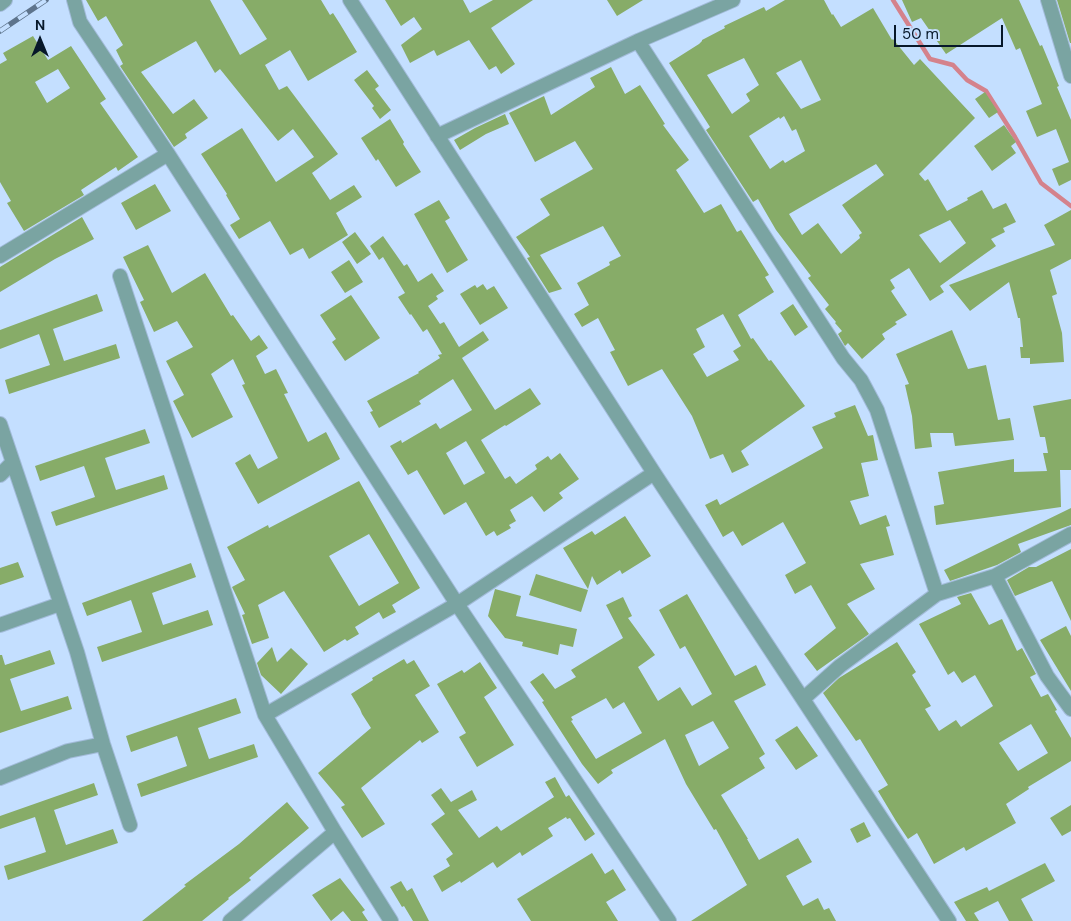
<!DOCTYPE html>
<html>
<head>
<meta charset="utf-8">
<style>
	body { margin:0 }
	#map { position:relative; width:1071px; height:921px; overflow:hidden; background:#c4dfff; font-family:"DM Sans",sans-serif }
	canvas { display:block }
	.north { position:absolute; left:15px; top:15px; width:50px; height:50px; -webkit-text-stroke:4px #c4dfff; paint-order:stroke; rotate:0deg; font-size:14px; font-weight:700; line-height:20px; text-align:center; color:#07182a }
	.north::after { content:''; display:block; margin:auto; width:18px; height:22px; background:#07182a; clip-path:polygon(50% 0,100% 100%,50% 72%,0 100%) }
	.scale { position:absolute; left:894px; top:25px; width:109px; height:22px; box-sizing:border-box; border:2px solid #07182a; border-top:0; padding-left:6px; font-size:15px; line-height:18px; white-space:nowrap; color:#07182a; -webkit-text-stroke:4px #c4dfff; paint-order:stroke }
</style>
</head>
<body>
<div id="map">
<canvas width="1071" height="921"></canvas>
<div class="north">N</div>
<div class="scale">50 m</div>
</div>
<script>
const ctx = document.querySelector('canvas').getContext('2d');
ctx.lineJoin = 'round';
function stroke(path, color, width, dash) { ctx.strokeStyle = color; ctx.lineWidth = width; ctx.lineCap = dash ? 'butt' : 'round'; ctx.setLineDash(dash || []); ctx.stroke(path); }
function fillPath(path, color) { ctx.fillStyle = color; ctx.fill(path, 'evenodd'); }
const stream = new Path2D(`
	M893,0L930,59L953,65L967,80L986,91L1015,137L1041,183L1071,206`);
const building = new Path2D(`
	M86,0H210L240,55L267,39L242,0H321L330,15L333,13L340,24L357,52L308,81L290,50L265,65L279,90L287,86L338,154L312,173L330,200L354,185L362,197L336,213L348,235L309,259L303,248L290,255L270,221L239,239L230,225L240,219L226,195L227,194L201,154L242,128L276,182L314,157L293,129L278,141L220,69L215,73L196,41L141,72L173,114L194,99L208,118L185,134L187,138L174,147L120,66L123,64L116,50L123,45L106,16L98,21Z
	M385,0H463L470,13L493,0H533L491,28L515,64L501,74L496,66L489,70L469,40L437,56L434,50L410,63L401,45L422,29L414,17L401,26Z
	M607,0H643L617,16Z
	M785,0H824L832,15L833,14L841,27L873,8L892,40L893,39L914,65L920,59L975,118L919,174L925,181L928,179L947,211L968,200L967,198L982,190L993,209L1006,203L1016,222L1003,228L1005,232L991,239L996,246L940,286L944,292L930,301L909,268L890,280L895,288L891,291L907,315L895,322L897,324L882,334L885,339L862,359L848,343L845,346L838,334L842,331L835,323L836,322L825,309L829,305L808,278L811,276L776,230L758,199L753,202L706,130L710,127L669,63L699,44L702,41V40L725,28L724,26L764,7L766,11ZM744,58L759,85L746,94L750,101L732,114L707,75ZM801,60L821,100L801,109L776,73ZM784,116L792,131L796,129L805,151L785,163L783,160L770,169L749,136L779,117L780,119ZM876,164L884,175L842,205L862,233L859,235L860,238L841,254L818,223L802,235L789,214ZM950,220L966,243L940,263L919,235Z
	M902,0H1019L1040,46L1042,45L1059,86L1057,87L1071,120V180L1059,186L1052,169L1069,162L1056,129L1037,137L1026,111L1042,104L1020,48L1016,50L1002,18L946,54L921,18L912,22Z
	M1057,0H1071V43H1070Z
	M33,36L48,60L71,46L106,99L100,103L138,157L118,171L116,167L81,190L84,195L24,231L7,203L11,201L0,182V64L7,60L3,53ZM58,69L70,88L47,103L35,82Z
	M611,67L625,94L640,85L665,124L663,125L689,160L676,170L704,213L721,204L737,232L741,230L769,275L765,277L774,292L738,315L751,339L753,338L769,361L771,360L805,406L741,451L749,465L732,473L723,454L710,459L692,416L662,369L628,386L610,352L615,350L598,318L582,327L574,314L589,305L577,283L610,265L609,262L621,256L603,226L540,255L562,289L549,293L527,258L530,257L516,237L550,215L540,199L593,169L575,141L535,162L509,113L544,96L551,115L595,87L590,78ZM723,314L741,346L733,351L739,360L707,377L693,354L705,347L696,329Z
	M367,70L379,86L375,89L391,110L380,119L372,108L374,106L354,80Z
	M985,92L998,112L989,118L975,99Z
	M505,114L509,124L486,134L460,150L454,140L475,128Z
	M390,119L404,142L403,144L421,172L396,187L378,159L376,161L361,138Z
	M1004,125L1016,142L1011,146L1016,153L992,171L974,146Z
	M155,184L171,211L136,230L121,203Z
	M439,200L450,218L445,221L468,260L447,273L414,214Z
	M1071,210V259L1050,270L1057,294L1052,296L1062,333L1064,362L1030,364V358H1021L1020,347H1023L1020,318H1018L1009,282L970,311L949,285L1055,245L1044,225Z
	M82,217L94,239L55,259L0,292V267Z
	M355,232L371,254L357,264L342,242Z
	M383,236L404,266L407,264L418,282L432,273L444,291L436,296L438,299L428,306L440,324L444,322L459,347L483,331L489,340L462,358L495,410L530,388L541,404L506,426L505,425L481,440L505,479L510,476L516,484L537,469L535,465L548,456L551,460L560,453L579,479L559,493L563,498L544,512L532,496L510,510L516,521L509,525L511,528L497,536L494,531L486,536L466,502L444,515L417,470L408,475L390,446L401,440L402,443L436,423L440,429L472,410L453,379L419,401L421,404L379,428L370,412L373,411L367,401L419,373L418,372L440,358L438,355L442,354L427,329L423,332L411,314L410,315L398,297L405,293L383,257L379,260L370,246ZM466,441L485,473L464,485L446,453Z
	M148,245L172,293L205,273L231,316L233,315L251,341L259,335L268,348L256,356L265,374L276,369L288,393L284,394L308,442L326,432L340,459L258,504L235,463L250,454L258,469L278,458L242,385L245,384L233,359L211,374L233,417L192,438L173,401L184,395L166,361L193,347L177,321L154,332L140,302L144,300L123,257Z
	M349,260L363,282L345,293L331,272Z
	M483,284L487,290L494,286L508,308L480,325L460,294L475,285L477,288Z
	M97,294L103,311L53,329L64,361L116,344L120,358L9,394L5,380L50,365L39,334L0,349V330Z
	M351,295L380,338L345,361L332,342L336,339L320,315Z
	M793,304L808,327L795,336L780,313Z
	M952,330L968,369L986,365L998,420L1010,418L1014,440L955,446L953,433H930L932,447L915,449L912,416L905,385L909,384L896,354Z
	M1071,399V470H1060L1061,507L936,525L934,506L944,504L938,472L1014,459V472L1047,471L1043,453H1048L1045,437H1040L1033,406Z
	M855,405L868,436L873,435L878,460L861,463L869,496L850,501L860,525L886,515L890,526L886,527L894,555L860,564L875,589L847,604L869,634L817,671L804,654L836,628L811,585L795,594L785,575L806,563L783,522L742,546L733,531L723,537L705,505L717,499L720,505L823,448L812,427L836,417L834,413Z
	M145,429L150,443L105,458L116,490L164,475L168,489L56,526L51,512L95,497L84,466L40,481L35,466Z
	M359,481L420,588L392,605L396,612L383,619L379,612L355,627L359,634L347,641L345,639L324,652L284,591L258,605L269,638L252,644L242,615L245,614L232,587L245,580L227,547L268,525L269,528ZM369,534L399,583L359,606L329,556Z
	M1071,508V525L1018,544L1021,552L997,565L950,581L944,570Z
	M625,516L651,556L622,574L620,570L597,585L592,576L588,589L563,548L592,531L595,535Z
	M1071,549V621L1052,581L1015,596L1007,580L1029,567H1036Z
	M18,562L24,577L0,585V568Z
	M191,563L196,577L152,593L163,625L208,610L213,625L102,662L97,647L142,632L131,600L87,616L82,603Z
	M536,574L588,590L581,612L529,595Z
	M495,589L521,596L516,616L577,629L573,647L560,644L558,655L522,646L523,642L505,638L488,616Z
	M971,593L989,625L1002,619L1017,651L1022,648L1036,674L1030,677L1041,697L1048,694L1057,710L1055,711L1071,738V761L1028,787L1029,789L1006,804L1016,823L966,851L964,847L934,864L917,833L908,839L896,821L878,791L888,785L860,739L856,741L823,693L839,678L897,642L916,672L912,675L931,706L925,709L939,731L956,720L961,727L993,706L975,675L962,683L954,671L948,675L919,624L961,604L957,597ZM1031,724L1048,753L1018,771L999,743Z
	M687,594L735,676L756,665L766,685L734,701L765,754L759,758L765,768L721,795L748,839H747L759,860L798,838L812,862L786,876L803,906L818,898L824,910L829,908L836,921H691L747,885L716,829L714,830L686,784L665,739L611,770L613,773L598,784L582,764L542,702L544,701L530,682L543,673L555,689L576,677L571,670L623,638L606,605L623,597L632,616L628,618L655,655L638,667L658,701L680,687L692,706L712,694L685,646L680,649L659,610ZM606,698L613,709L624,702L642,733L596,759L571,721L573,720L571,717ZM713,721L729,748L699,766L685,735Z
	M1066,626L1071,636V691L1040,640Z
	M272,647L277,662L291,648L308,664L281,694L261,675L257,663Z
	M50,650L55,664L10,679L21,711L68,696L72,709L0,733V655H2L5,665Z
	M404,659L407,664L414,660L430,686L415,695L439,732L422,743L420,740L361,788L385,824L362,838L341,807L345,805L318,773L371,728L362,714L360,709L351,694L373,680L372,678Z
	M480,662L497,688L484,697L514,745L477,767L459,737L466,733L437,684L462,670L464,673Z
	M236,698L241,713L198,728L209,759L254,744L258,757L141,797L137,784L187,766L177,736L131,752L126,736Z
	M797,726L818,756L796,770L775,740Z
	M555,777L566,797L569,795L595,834L585,841L570,818L567,819L566,817L548,828L553,836L522,856L520,852L497,868L493,862L461,883L460,881L442,892L433,876L450,866L446,859L453,854L431,824L445,814L431,795L441,788L451,802L472,790L477,800L458,810L479,838L497,826L501,831L554,797L545,782Z
	M94,783L98,795L54,810L66,845L113,829L118,843L8,880L4,866L46,852L35,817L0,829V816Z
	M287,802L309,828L249,878L251,880L228,898L229,899L202,921H142L186,886L184,885L239,844Z
	M1071,805V831L1062,836L1050,818Z
	M864,822L871,836L857,843L850,829Z
	M592,853L605,874L613,869L626,890L606,902L618,921H531L517,899Z
	M1045,863L1055,881L1021,899L1033,921H1009L998,901L974,913L979,921H966L954,902L987,887L989,891Z
	M340,878L365,910L362,912L368,921H351L343,911L331,921L312,895Z
	M401,881L407,891L412,888L429,921H413L404,906L402,907L390,887Z`);
const street = new Path2D(`
	M74,0L80,22L168,154L457,604L669,921
	M350,0L654,473L949,921
	M1048,0L1071,76
	M0,4L5,0
	M638,41L843,358L861,380L877,410L937,594
	M437,136L638,41L733,0
	M0,256L168,154
	M120,276L265,715L335,832L391,921
	M0,424L77,652L103,744L130,825
	M0,475L12,463
	M995,576L1047,676L1071,709
	M0,625L60,604
	M803,699L840,666L937,594L995,576L1071,534
	M265,715L457,604L654,473
	M0,778L68,751L103,744
	M230,921L335,832`);
const rail = new Path2D(`
	M0,31L46,0`);
stroke(stream, '#d4828c', 4.5);
fillPath(building, '#87ac68');
stroke(street, '#a2bbd9', 16);
stroke(street, '#7aa4a2', 14);
stroke(rail, '#5e748c', 5.5);
stroke(rail, '#c4dfff', 4, [11]);
</script>
</body>
</html>
